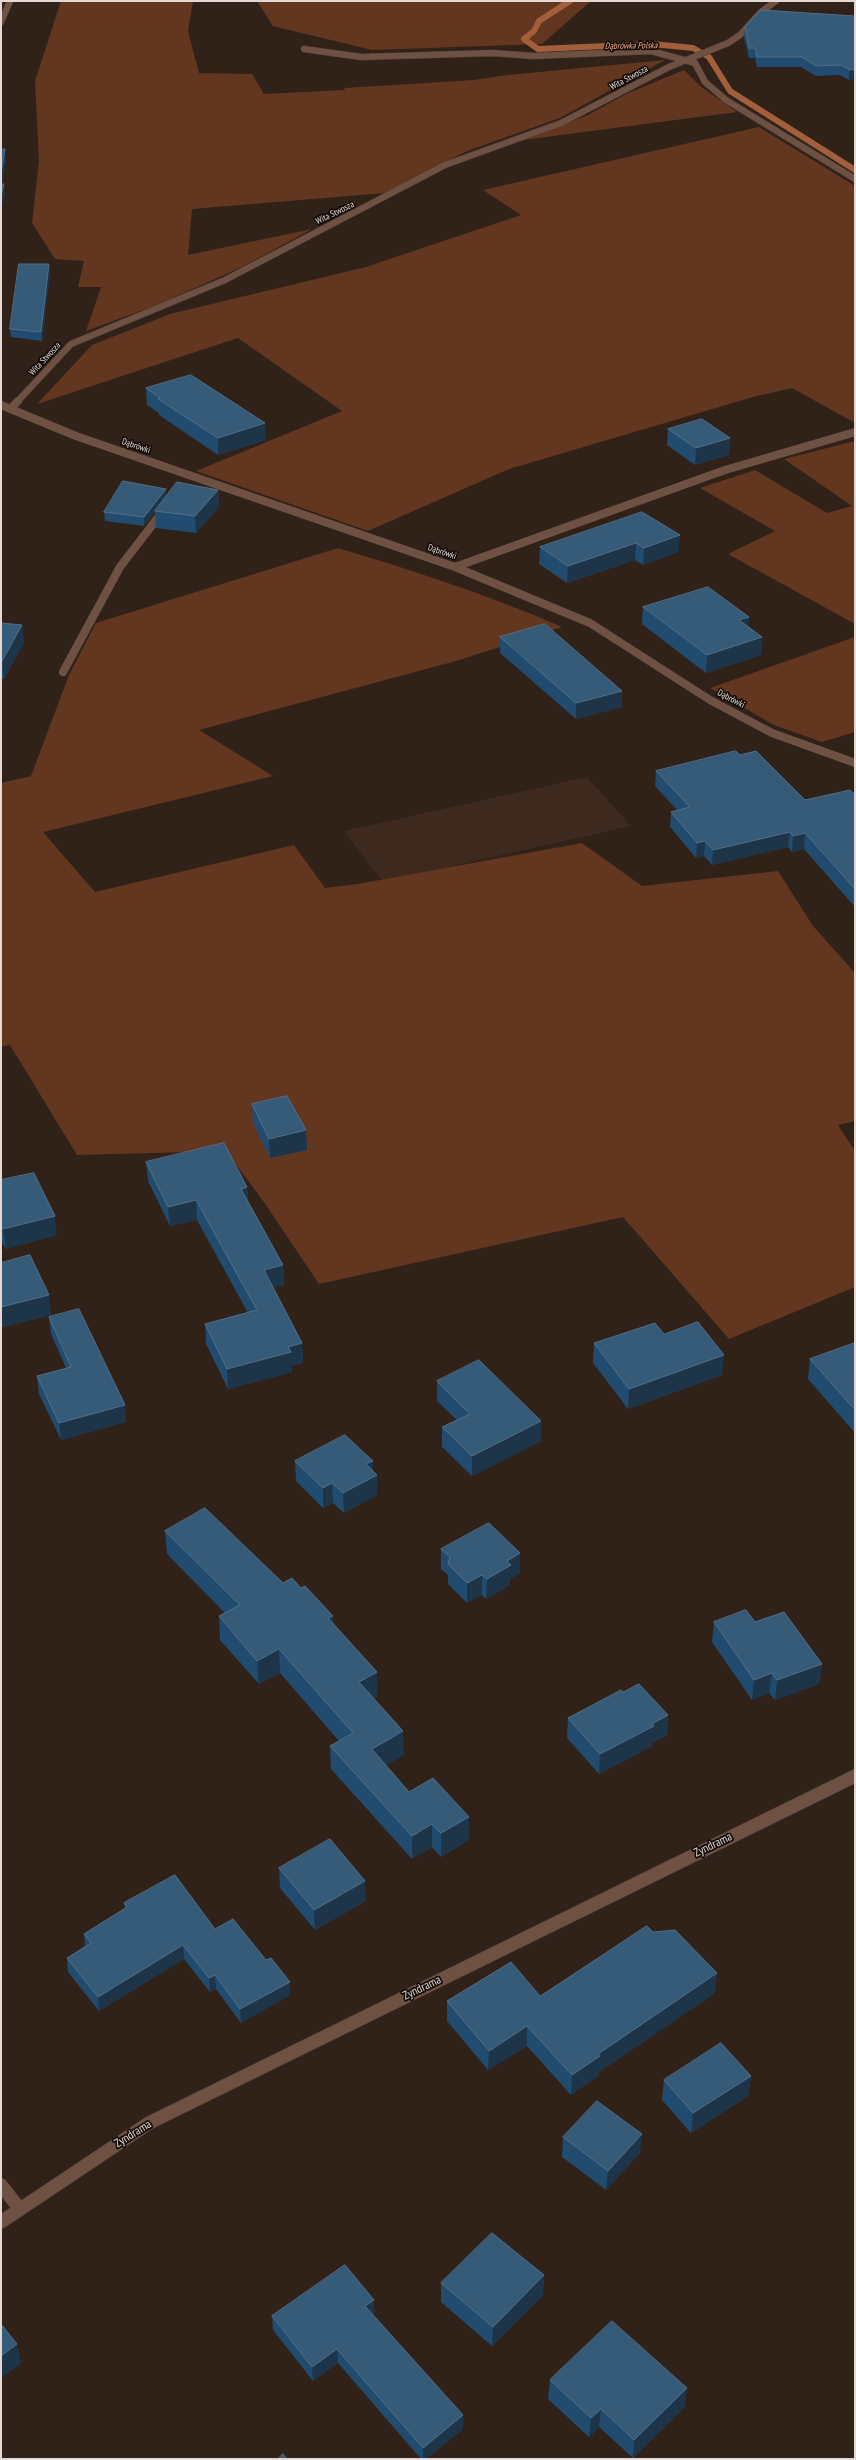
<!DOCTYPE html>
<html>
<head>
<meta charset="utf-8">
<style>
	body { margin:0 }
	#map { position:relative; width:856px; height:2460px; overflow:hidden; background:#302119; font-family:"PT Sans Narrow",sans-serif }
	canvas { display:block }
	.frame { position:absolute; inset:0; border:2px solid #e3d8d3; pointer-events:none }
</style>
</head>
<body>
<div id="map">
<canvas width="856" height="2460"></canvas>
<div class="frame"></div>
</div>
<script>
const ctx = document.querySelector('canvas').getContext('2d');
ctx.lineJoin = 'round';
function fillPath(path, color) { ctx.fillStyle = color; ctx.fill(path, 'evenodd'); }
function stroke(path, color, width, dash) { ctx.strokeStyle = color; ctx.lineWidth = width; ctx.lineCap = dash ? 'butt' : 'round'; ctx.setLineDash(dash || []); ctx.stroke(path); }
function drawText(font, color, halo, rows, align = 'center') {
  ctx.font = font + ' "PT Sans Narrow",sans-serif'; ctx.lineWidth = 3.5; ctx.setLineDash([]); ctx.textBaseline = 'middle'; ctx.strokeStyle = halo; ctx.fillStyle = color; for (const [text, x, y, turn = 0] of rows) {
    ctx.save(); ctx.translate(x, y); ctx.rotate((+turn || 0) * Math.PI / 180); ctx.textAlign = isNaN(turn) ? turn : align; if (halo) ctx.strokeText(text, 0, 0); ctx.fillText(text, 0, 0); ctx.restore();
  }
}
const built = new Path2D(`
	M587,777L631,826L383,882L344,831Z`);
const green = new Path2D(`
	M61,1H193L188,31L199,73L252,74L264,94L344,90L345,88L473,80L508,75L665,60L560,118L467,151L385,193L192,209L188,255L312,229L242,267L159,304L86,331L101,287H78L84,261L55,259L32,223L39,161L35,81Z
	M257,1H591L542,44L372,50L273,26Z
	M684,70L700,86L737,112L523,140L588,115L626,94Z
	M759,127L855,186V423L792,388L753,397L509,469L368,531L196,471L342,411L238,338L37,404L92,345L170,314L366,267L521,215L483,190Z
	M855,441V624L728,554L775,531L700,488L755,470L827,513L852,506L784,459Z
	M338,548C415,571 489,595 562,627L456,661L199,730L273,776L43,832L95,892L294,845L325,888L358,884L582,843L642,886L778,871L813,926L855,973V1121L838,1125L855,1151V1287L729,1339L623,1217L319,1284L266,1205L226,1151L77,1155L10,1045L1,1047V783L31,776L69,675L96,623Z
	M855,637V732L822,742L774,725L710,688Z`);
const stream = new Path2D(`
	M570,1L539,21L534,31L524,39L538,49L652,44L693,48L709,57L730,91L855,170`);
const minorFar2 = new Path2D(`
	M1,22L10,1
	M304,49L361,57L493,53L533,56L651,51L695,63L705,82L726,100L855,179
	M17,402L71,344L225,280L445,165L561,123L669,67L728,43L740,35L761,12L776,1`);
const minorFar1 = new Path2D(`
	M1,405L76,436L455,567L590,623L710,700L772,733L855,763
	M10,409L18,401
	M455,567L725,470L855,432
	M63,672L120,567L163,511`);
const minor = new Path2D(`
	M1,2185L19,2208
	M1,2222L149,2123L855,1776`);
const wall = new Path2D(`
	M855,16L849,80L840,75L816,76L801,67H757L755,58H749L744,37L745,27Z
	M50,272L42,341L11,337L10,329Z
	M146,388L266,440L218,455L159,415V413L147,405Z
	M668,429L730,438L729,455L695,465L667,445Z
	M218,490L219,507L196,533L156,528L155,512L144,526L105,521L104,512L166,496Z
	M680,535L678,552L643,565L635,560L567,583L539,564L540,547Z
	M643,607L748,627L762,637L761,655L706,673L642,624Z
	M1,623L22,625L24,643L4,679H1Z
	M500,637L622,691V707L576,719L500,653Z
	M740,755L805,800L855,795V907L804,849L792,852L788,847L712,865L704,856L696,858L670,827L671,812L677,810L655,786L656,771Z
	M252,1104L306,1130L307,1150L270,1158L253,1123Z
	M146,1162L247,1187L248,1201L283,1265L284,1285L273,1287L302,1343L303,1363L291,1366L292,1372L228,1389L206,1344L205,1324L248,1313L197,1220L170,1226L148,1181Z
	M1,1180L57,1235L6,1249L1,1241Z
	M1,1263L51,1315L3,1327L1,1323Z
	M49,1317L126,1422L61,1440L39,1394L37,1376L66,1368L51,1334Z
	M594,1343L722,1375L628,1409L593,1363Z
	M855,1343V1433L808,1379L810,1359Z
	M437,1381L541,1441L472,1476L442,1447V1427L457,1420L437,1401Z
	M295,1461L373,1472L377,1475V1495L344,1513L333,1503L323,1508L296,1481Z
	M165,1531L283,1583L301,1588L333,1616V1623L377,1672V1696L373,1698L404,1755L386,1765L409,1792L469,1817V1840L441,1857L432,1847L412,1859L331,1769L330,1746L339,1741L280,1673L259,1684L220,1640L219,1616L225,1613L167,1554Z
	M441,1549L520,1553V1573L510,1579V1585L486,1599L482,1595L467,1603L448,1584V1575L441,1569Z
	M714,1622H755L822,1664L819,1684L775,1700L769,1693L752,1700L712,1642Z
	M623,1692L668,1715L667,1735L652,1743V1746L599,1774L567,1738L568,1718Z
	M279,1868L366,1901L315,1930L280,1888Z
	M124,1903L215,1929L266,1960L290,1982V1995L241,2023L216,1989L210,1992L184,1959L99,2011L68,1972L67,1958L85,1947L84,1934L125,1909Z
	M653,1932L715,1993L599,2072V2075L571,2095L527,2046L488,2070L447,2021V2001L540,1996Z
	M751,2076L748,2096L691,2133L662,2100L664,2080Z
	M563,2137L640,2153L606,2190L562,2157Z
	M544,2275L543,2295L492,2346L441,2302V2283Z
	M374,2300V2314L373,2315L463,2415V2429L426,2459H421L338,2363L313,2381L273,2330L272,2316Z
	M550,2380L685,2407L633,2458L599,2427L589,2437L548,2399Z`);
const shadedWall = new Path2D(`
	M855,69V79L849,80L850,70Z
	M5,149L6,161L1,193V174Z
	M4,184L5,195L1,212V196Z
	M49,264L50,272L42,341L41,332Z
	M265,423L266,440L218,455V438Z
	M730,438L729,455L695,465L696,448Z
	M166,489V497L155,511V512L144,526V517Z
	M218,490L219,507L196,533L195,516Z
	M680,535L678,552L643,565L644,548Z
	M636,543L635,560L567,583L568,566Z
	M749,617L748,635L739,620Z
	M22,625L24,643L4,679L2,661Z
	M762,637L761,655L706,673L707,655Z
	M622,691V707L576,719V703Z
	M790,832L788,847L712,865L713,850Z
	M805,833L804,849L792,852L793,836Z
	M705,841L704,856L696,858L697,843Z
	M306,1130L307,1150L270,1158L269,1139Z
	M247,1187L248,1207L241,1189Z
	M196,1200L197,1220L170,1226L168,1207Z
	M55,1216L57,1235L6,1249L3,1229Z
	M283,1265L284,1285L265,1289L264,1270Z
	M49,1295L51,1315L3,1327L1,1313V1307Z
	M302,1343L303,1363L291,1366L292,1372L228,1389L227,1369L288,1347Z
	M724,1355L722,1375L628,1409L629,1389Z
	M125,1405L126,1422L61,1440L59,1423Z
	M541,1421V1441L472,1476V1456Z
	M373,1461V1477L377,1475V1495L344,1513L343,1493L366,1464Z
	M332,1483L333,1503L323,1508V1488Z
	M520,1553V1573L510,1579V1585L486,1599L487,1579L507,1561Z
	M482,1575V1595L467,1603V1583Z
	M333,1616V1640L328,1618Z
	M279,1649L280,1673L259,1684L257,1661Z
	M822,1664L819,1684L775,1700L777,1680Z
	M377,1672V1696L359,1706V1682Z
	M772,1673L769,1693L752,1700L754,1680Z
	M668,1715L667,1735L652,1743V1746L599,1774L600,1754L652,1724Z
	M403,1731L404,1755L372,1773V1749Z
	M469,1817V1840L441,1857V1833Z
	M432,1824V1847L412,1859V1836Z
	M365,1881L366,1901L315,1930L314,1910Z
	M183,1945L184,1959L99,2011L98,1997Z
	M717,1973L715,1993L599,2072V2075L571,2095L572,2075L598,2054Z
	M215,1975L216,1989L210,1992L209,1978Z
	M290,1982V1995L241,2023L240,2009Z
	M527,2026V2046L488,2070L489,2051Z
	M751,2076L748,2096L691,2133L693,2113Z
	M642,2134L640,2153L606,2190L608,2171Z
	M544,2275L543,2295L492,2346L493,2327Z
	M374,2300V2314L365,2320V2306Z
	M17,2344L21,2363L1,2378V2356Z
	M337,2349L338,2363L313,2381L312,2367Z
	M687,2388L685,2407L633,2458L634,2440Z
	M601,2409L599,2427L589,2437L591,2418Z
	M463,2415V2429L426,2459H423V2448Z`);
const building = new Path2D(`
	M761,10L855,16V69L850,70L841,65L816,66L802,57H757L755,48H749L745,27Z
	M1,149H5L1,174Z
	M1,184H4L1,196Z
	M19,264H49L41,332L10,329Z
	M191,375L265,423L218,438L158,399L160,398L146,388Z
	M702,419L730,438L696,448L668,429Z
	M123,481L166,489L144,517L104,512Z
	M177,482L218,490L195,516L155,511Z
	M642,512L680,535L644,548L636,543L568,566L540,547Z
	M708,587L749,617L739,620L762,637L707,655L643,607Z
	M1,623L22,625L2,661H1Z
	M545,624L622,691L576,703L500,637Z
	M736,751L740,755L756,751L805,800L850,790L855,795V889L805,833L793,836L790,832L713,850L705,841L697,843L671,812L690,807L656,771Z
	M287,1096L306,1130L269,1139L252,1104Z
	M224,1143L247,1187L241,1189L283,1265L264,1270L302,1343L288,1347L291,1352L227,1369L205,1324L257,1310L196,1200L168,1207L146,1162Z
	M34,1173L55,1216L3,1229L1,1225V1180Z
	M30,1255L49,1295L1,1307V1263Z
	M79,1309L125,1405L59,1423L37,1376L71,1367L49,1317Z
	M698,1322L724,1355L629,1389L594,1343L655,1323L664,1334Z
	M855,1343V1410L810,1359Z
	M479,1360L541,1421L472,1456L442,1427L470,1414L437,1381Z
	M345,1435L373,1461L366,1464L377,1475L343,1493L332,1483L323,1488L295,1461Z
	M205,1508L283,1583L292,1578L301,1588L305,1586L333,1616L328,1618L377,1672L359,1682L403,1731L372,1749L409,1792L433,1778L469,1817L441,1833L432,1824L412,1836L330,1746L353,1733L279,1649L257,1661L219,1616L240,1605L165,1531Z
	M489,1523L520,1553L507,1561L511,1565L487,1579L482,1575L467,1583L448,1564L450,1557L441,1549Z
	M746,1610L755,1622L784,1612L822,1664L777,1680L772,1673L754,1680L714,1622Z
	M639,1684L668,1715L652,1724L654,1726L600,1754L568,1718L621,1690L623,1692Z
	M330,1839L365,1881L314,1910L279,1868Z
	M175,1875L215,1929L233,1919L266,1960L271,1958L290,1982L240,2009L215,1975L209,1978L183,1945L98,1997L67,1958L91,1943L84,1934L127,1907L124,1903Z
	M647,1926L653,1932L675,1930L717,1973L598,2054L600,2056L572,2075L527,2026L489,2051L447,2001L511,1962L540,1996Z
	M721,2043L751,2076L693,2113L664,2080Z
	M597,2101L642,2134L608,2171L563,2137Z
	M492,2233L544,2275L493,2327L441,2283Z
	M345,2265L374,2300L365,2306L463,2415L423,2448L337,2349L312,2367L272,2316Z
	M612,2321L687,2388L634,2440L601,2409L591,2418L550,2380Z
	M1,2324L17,2344L1,2356Z
	M283,2454L287,2459H278Z`);
const farWaternames = [
	["Dąbrówka Polska",631,46,-1]
];
const farStreetnames = [
	["Wita Stwosza",629,78,-28],
	["Wita Stwosza",335,213,-26],
	["Wita Stwosza",45,359,-47],
	["Dąbrówki",136,446,19],
	["Dąbrówki",442,552,19],
	["Dąbrówki",731,699,28]
];
const nearStreetnames = [
	["Zyndrama",713,1845,-26],
	["Zyndrama",422,1988,-26],
	["Zyndrama",133,2134,-32]
];
fillPath(built, '#3d291e');
fillPath(green, '#63371f');
stroke(stream, '#a35f3b', 6);
stroke(minorFar2, '#4d3e37', 7);
stroke(minorFar1, '#4d3e37', 8);
stroke(minor, '#4d3e37', 14);
stroke(minorFar2, '#6f5143', 6);
stroke(minorFar1, '#6f5143', 8);
stroke(minor, '#6f5143', 13);
fillPath(wall, '#214c6f');
fillPath(shadedWall, '#1e3448');
fillPath(building, '#365b79');
stroke(building, '#516e87', 1);
drawText('italic 9px', '#f8aa83', '#130c09', farWaternames);
drawText('9px', '#e3d8d3', '#130c09', farStreetnames);
drawText('12px', '#e3d8d3', '#130c09', nearStreetnames);
</script>
</body>
</html>
